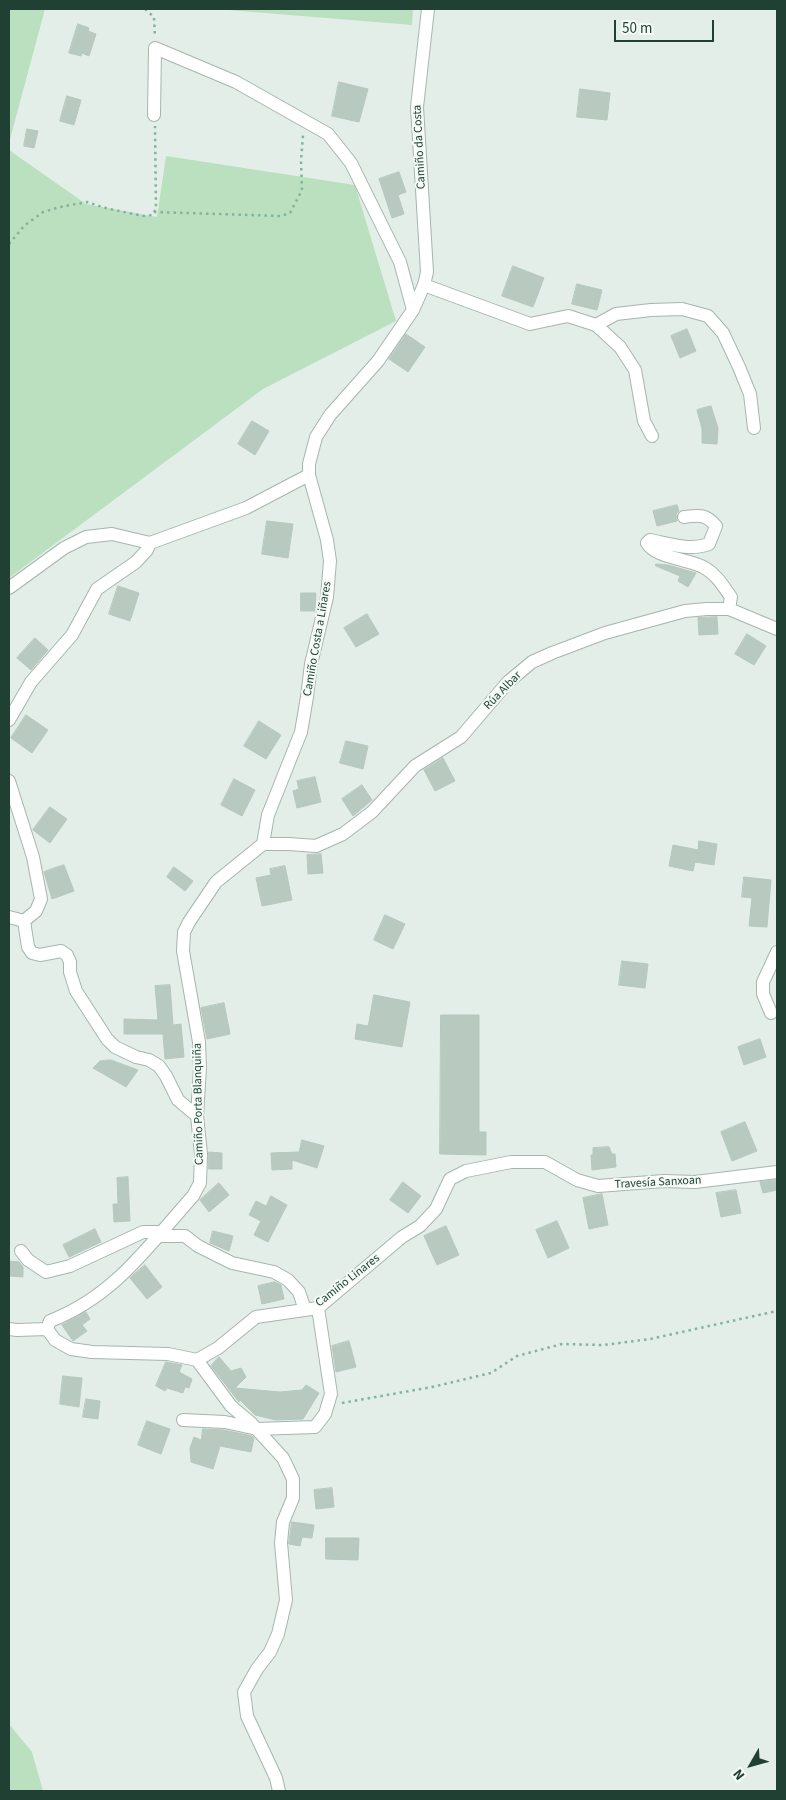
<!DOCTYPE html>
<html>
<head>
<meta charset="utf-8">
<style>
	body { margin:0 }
	#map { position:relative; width:786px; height:1800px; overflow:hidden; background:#e3eee8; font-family:"Source Sans 3",sans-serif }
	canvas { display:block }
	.frame { position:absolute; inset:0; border:10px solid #214034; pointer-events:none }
	.north { position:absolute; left:726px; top:1740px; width:50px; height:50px; -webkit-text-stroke:4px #f4faf6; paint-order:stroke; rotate:232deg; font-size:14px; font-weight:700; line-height:20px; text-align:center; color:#214034 }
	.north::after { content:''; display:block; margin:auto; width:18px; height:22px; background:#214034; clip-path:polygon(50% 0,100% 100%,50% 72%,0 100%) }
	.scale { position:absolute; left:614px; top:20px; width:100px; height:22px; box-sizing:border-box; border:2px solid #214034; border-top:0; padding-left:6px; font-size:15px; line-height:18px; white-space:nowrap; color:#214034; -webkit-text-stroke:4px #f4faf6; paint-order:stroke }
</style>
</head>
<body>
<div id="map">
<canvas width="786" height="1800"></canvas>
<div class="frame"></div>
<div class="north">N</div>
<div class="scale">50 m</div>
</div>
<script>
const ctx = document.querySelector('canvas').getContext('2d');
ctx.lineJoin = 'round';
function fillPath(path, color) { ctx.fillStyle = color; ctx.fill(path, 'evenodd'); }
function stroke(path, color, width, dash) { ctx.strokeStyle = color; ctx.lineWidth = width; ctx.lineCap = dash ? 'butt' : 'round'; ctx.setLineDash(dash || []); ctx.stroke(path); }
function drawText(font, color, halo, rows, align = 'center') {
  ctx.font = font + ' "Source Sans 3",sans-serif'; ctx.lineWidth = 4; ctx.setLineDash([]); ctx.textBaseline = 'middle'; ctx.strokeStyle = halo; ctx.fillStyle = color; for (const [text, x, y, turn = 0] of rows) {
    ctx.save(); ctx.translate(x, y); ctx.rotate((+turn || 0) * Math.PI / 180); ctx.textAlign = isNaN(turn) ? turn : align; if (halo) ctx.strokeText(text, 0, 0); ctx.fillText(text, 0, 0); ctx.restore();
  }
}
const green = new Path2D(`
	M9,9H45L9,143Z
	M216,9H413L412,25Z
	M9,150L86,204L157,217L166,156L355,185L396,321L263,389L9,578Z
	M9,1724L32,1752L43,1791H9Z`);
const building = new Path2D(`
	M78,24L89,28L88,31L96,34L89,56L82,53L81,56L69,53Z
	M339,82L368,89L359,122L332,116Z
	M580,89L610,93L607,120L577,117Z
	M67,96L81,100L74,125L60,121Z
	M27,129L38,131L34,148L24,146Z
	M399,172L406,192L398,195L404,214L392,218L379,179Z
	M513,266L544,278L533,307L502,296Z
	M577,284L602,290L597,310L572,304Z
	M687,329L696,351L680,358L671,336Z
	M406,334L425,347L408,372L389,359Z
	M711,406L718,428L717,444L702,443V429L697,410Z
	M252,421L269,431L255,455L238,444Z
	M677,505L679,511L676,514L677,521L657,526L653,511Z
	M267,521L293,524L288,558L262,554Z
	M656,564L668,565L696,573L688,587L678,581L680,576L656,566Z
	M118,586L139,593L130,621L109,614Z
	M301,593H316L315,611H301Z
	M367,614L379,634L356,647L344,628Z
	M717,617L718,634L699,635L698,618Z
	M747,634L766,646L754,665L735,654Z
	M35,638L48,650L31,670L17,658Z
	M26,715L48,730L32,753L11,738Z
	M259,721L281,735L266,759L244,746Z
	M346,741L368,746L363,769L340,763Z
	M443,758L455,781L435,791L424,770Z
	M315,777L321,802L297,808L293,791L299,789L297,781Z
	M234,779L255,790L242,816L221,805Z
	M362,785L372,800L353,816L342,799Z
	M50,807L67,819L50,843L33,830Z
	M699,841L717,844L714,865L695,862L693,871L669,866L673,845L698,850Z
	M321,854L323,873L308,874L307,855Z
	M64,865L74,891L52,899L44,872Z
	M285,866L292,900L262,906L256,878L271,875L270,869Z
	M174,867L193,881L185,891L167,877Z
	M744,877L771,880L767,927L749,926L752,898L742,897Z
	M385,915L405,924L393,949L374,940Z
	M622,961L648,964L645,988L619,985Z
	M170,985L173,1025L181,1024L184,1057L165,1059L163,1034H124V1019L158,1020L155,986Z
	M374,995L410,1002L402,1047L355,1039L357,1024L368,1026Z
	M224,1003L230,1034L207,1039L201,1008Z
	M441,1015H479V1132H486V1155L440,1154Z
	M760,1039L766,1057L744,1065L738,1047Z
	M111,1060L138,1070L126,1087L93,1068L100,1061Z
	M745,1122L757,1151L732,1161L721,1132Z
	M302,1140L324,1146L317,1168L292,1160V1169L272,1170L271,1153L299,1152Z
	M609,1147L612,1154H615L616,1167L592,1170L591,1155H593V1148Z
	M209,1152L222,1153V1169H209Z
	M128,1177L130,1221L114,1222L113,1204H118L117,1178Z
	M777,1180V1190L763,1193L760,1182Z
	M403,1182L421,1196L408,1213L390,1200Z
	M219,1183L229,1195L209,1212L200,1200Z
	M736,1190L741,1213L721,1217L716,1193Z
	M602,1194L608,1225L589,1229L583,1198Z
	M271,1196L287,1205L268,1242L254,1235L261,1221L249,1215L256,1201L266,1206Z
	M557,1221L569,1248L548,1258L536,1230Z
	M446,1226L459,1255L437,1265L424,1236Z
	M95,1229L101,1242L69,1257L63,1245Z
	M213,1231L233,1236L229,1251L210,1243Z
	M9,1261L19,1262L23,1267V1277L9,1276Z
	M145,1265L162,1287L147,1299L130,1278Z
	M275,1282L281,1285L284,1299L262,1304L258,1286Z
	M86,1312L90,1319L82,1325L87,1331L73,1341L62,1325Z
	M349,1341L356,1367L336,1372L332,1346Z
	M219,1357L231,1371L241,1368L246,1377L235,1388L280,1392L302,1390L306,1385L319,1393L303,1419L276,1420L255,1415L240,1400L239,1402L211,1366Z
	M166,1362L182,1365L179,1372L192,1379L189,1388L185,1387L183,1393L167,1388L165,1391L156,1386Z
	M63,1376L82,1378L79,1407L60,1404Z
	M86,1399L100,1401L98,1419L83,1417Z
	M147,1421L170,1429L161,1454L138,1445Z
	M203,1429L224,1430L252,1436L254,1438L251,1452L220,1446L213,1469L191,1462L190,1448L194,1437L201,1440Z
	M332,1488L334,1507L316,1509L314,1490Z
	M292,1522L314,1525L312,1538L302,1537L300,1546L289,1544Z
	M326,1538H359L358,1560L326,1559Z`);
const path = new Path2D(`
	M145,9L154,17L155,37
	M154,212L281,216L290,213L302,190L301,161L303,135
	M9,244L24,226L43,212L60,207L87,202L109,209L144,216L152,215L156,209L155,126
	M342,1403L432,1387L491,1373L517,1356L562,1344L604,1345L650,1339L777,1311`);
const street = new Path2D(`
	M154,115L155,48L236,82L328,134L351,163L400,262L413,310
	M424,285L530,324L568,316L596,325L616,314L651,310L682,309L708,316L723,333L739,367L750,394L754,428
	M596,325L620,347L635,370L644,421L652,436
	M684,517C700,515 706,514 716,526L709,544C690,551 670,544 650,540L647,543C655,558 690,559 705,568C717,575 723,586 731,597L729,609
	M9,588L64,548L86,537L112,534L150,543
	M9,720L31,682L72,635L97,589L136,562L147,550L150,543L246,508L309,475
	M9,781L33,857L41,899L36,911L24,921L9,917
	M263,844L268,815L301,732L307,697L311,664L327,597L330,561L327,540L309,475V464L316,437L330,415L378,361L413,310L424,285L427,272L417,107L428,9
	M263,844H289L316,846L343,834L372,812L415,766L461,737L508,682L532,662L552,653L605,633L685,611L707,609H729L777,629
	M24,921L28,947L32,953L40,955L61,951L67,955L70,962V972L76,991L107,1039L115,1047L136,1057L149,1060L159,1066L166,1076L178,1100L197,1116
	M771,1013L763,994V982L777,952
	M157,1236H185L198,1246L232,1263L274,1272L288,1280L299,1292L305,1310
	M21,1251L28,1260L46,1272L70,1266L143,1232H160
	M9,1329L17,1330L47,1329
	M47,1329L55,1340L71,1349L92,1352L168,1354L197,1360L218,1348L256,1317L318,1308L402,1237L420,1226L436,1209L450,1179L466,1171L511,1162H545L577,1180L598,1186L664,1181L695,1182L777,1172
	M47,1329L50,1321C115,1296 148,1246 193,1196L200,1183L201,1154L197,1116L200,1068L199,1042L183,951L184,932L189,922L216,882L263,844
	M197,1360L231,1406L251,1423L283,1458L293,1479V1498L283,1522L281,1543L286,1600L278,1634L270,1652L257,1669L244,1692L247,1716L276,1778L279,1791
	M183,1420L225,1422L257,1429L315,1427L325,1414L331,1394L318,1308`);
const streetNames = [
	["Camiño da Costa",420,147,-93],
	["Camiño Costa a Liñares",318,639,-80],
	["Rúa Albar",503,691,-46],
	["Camiño Porta Blanquiña",199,1104,-91],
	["Travesía Sanxoan",658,1183,-3],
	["Camiño Linares",348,1281,-38]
];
fillPath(green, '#bbe0c0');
fillPath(building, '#b8c9c0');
stroke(building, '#b5c8be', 1);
stroke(street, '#a5b6ae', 14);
stroke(path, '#82b39e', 2.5, [2.5, 4]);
stroke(street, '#fff', 12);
drawText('12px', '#214034', '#f4faf6', streetNames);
</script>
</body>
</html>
